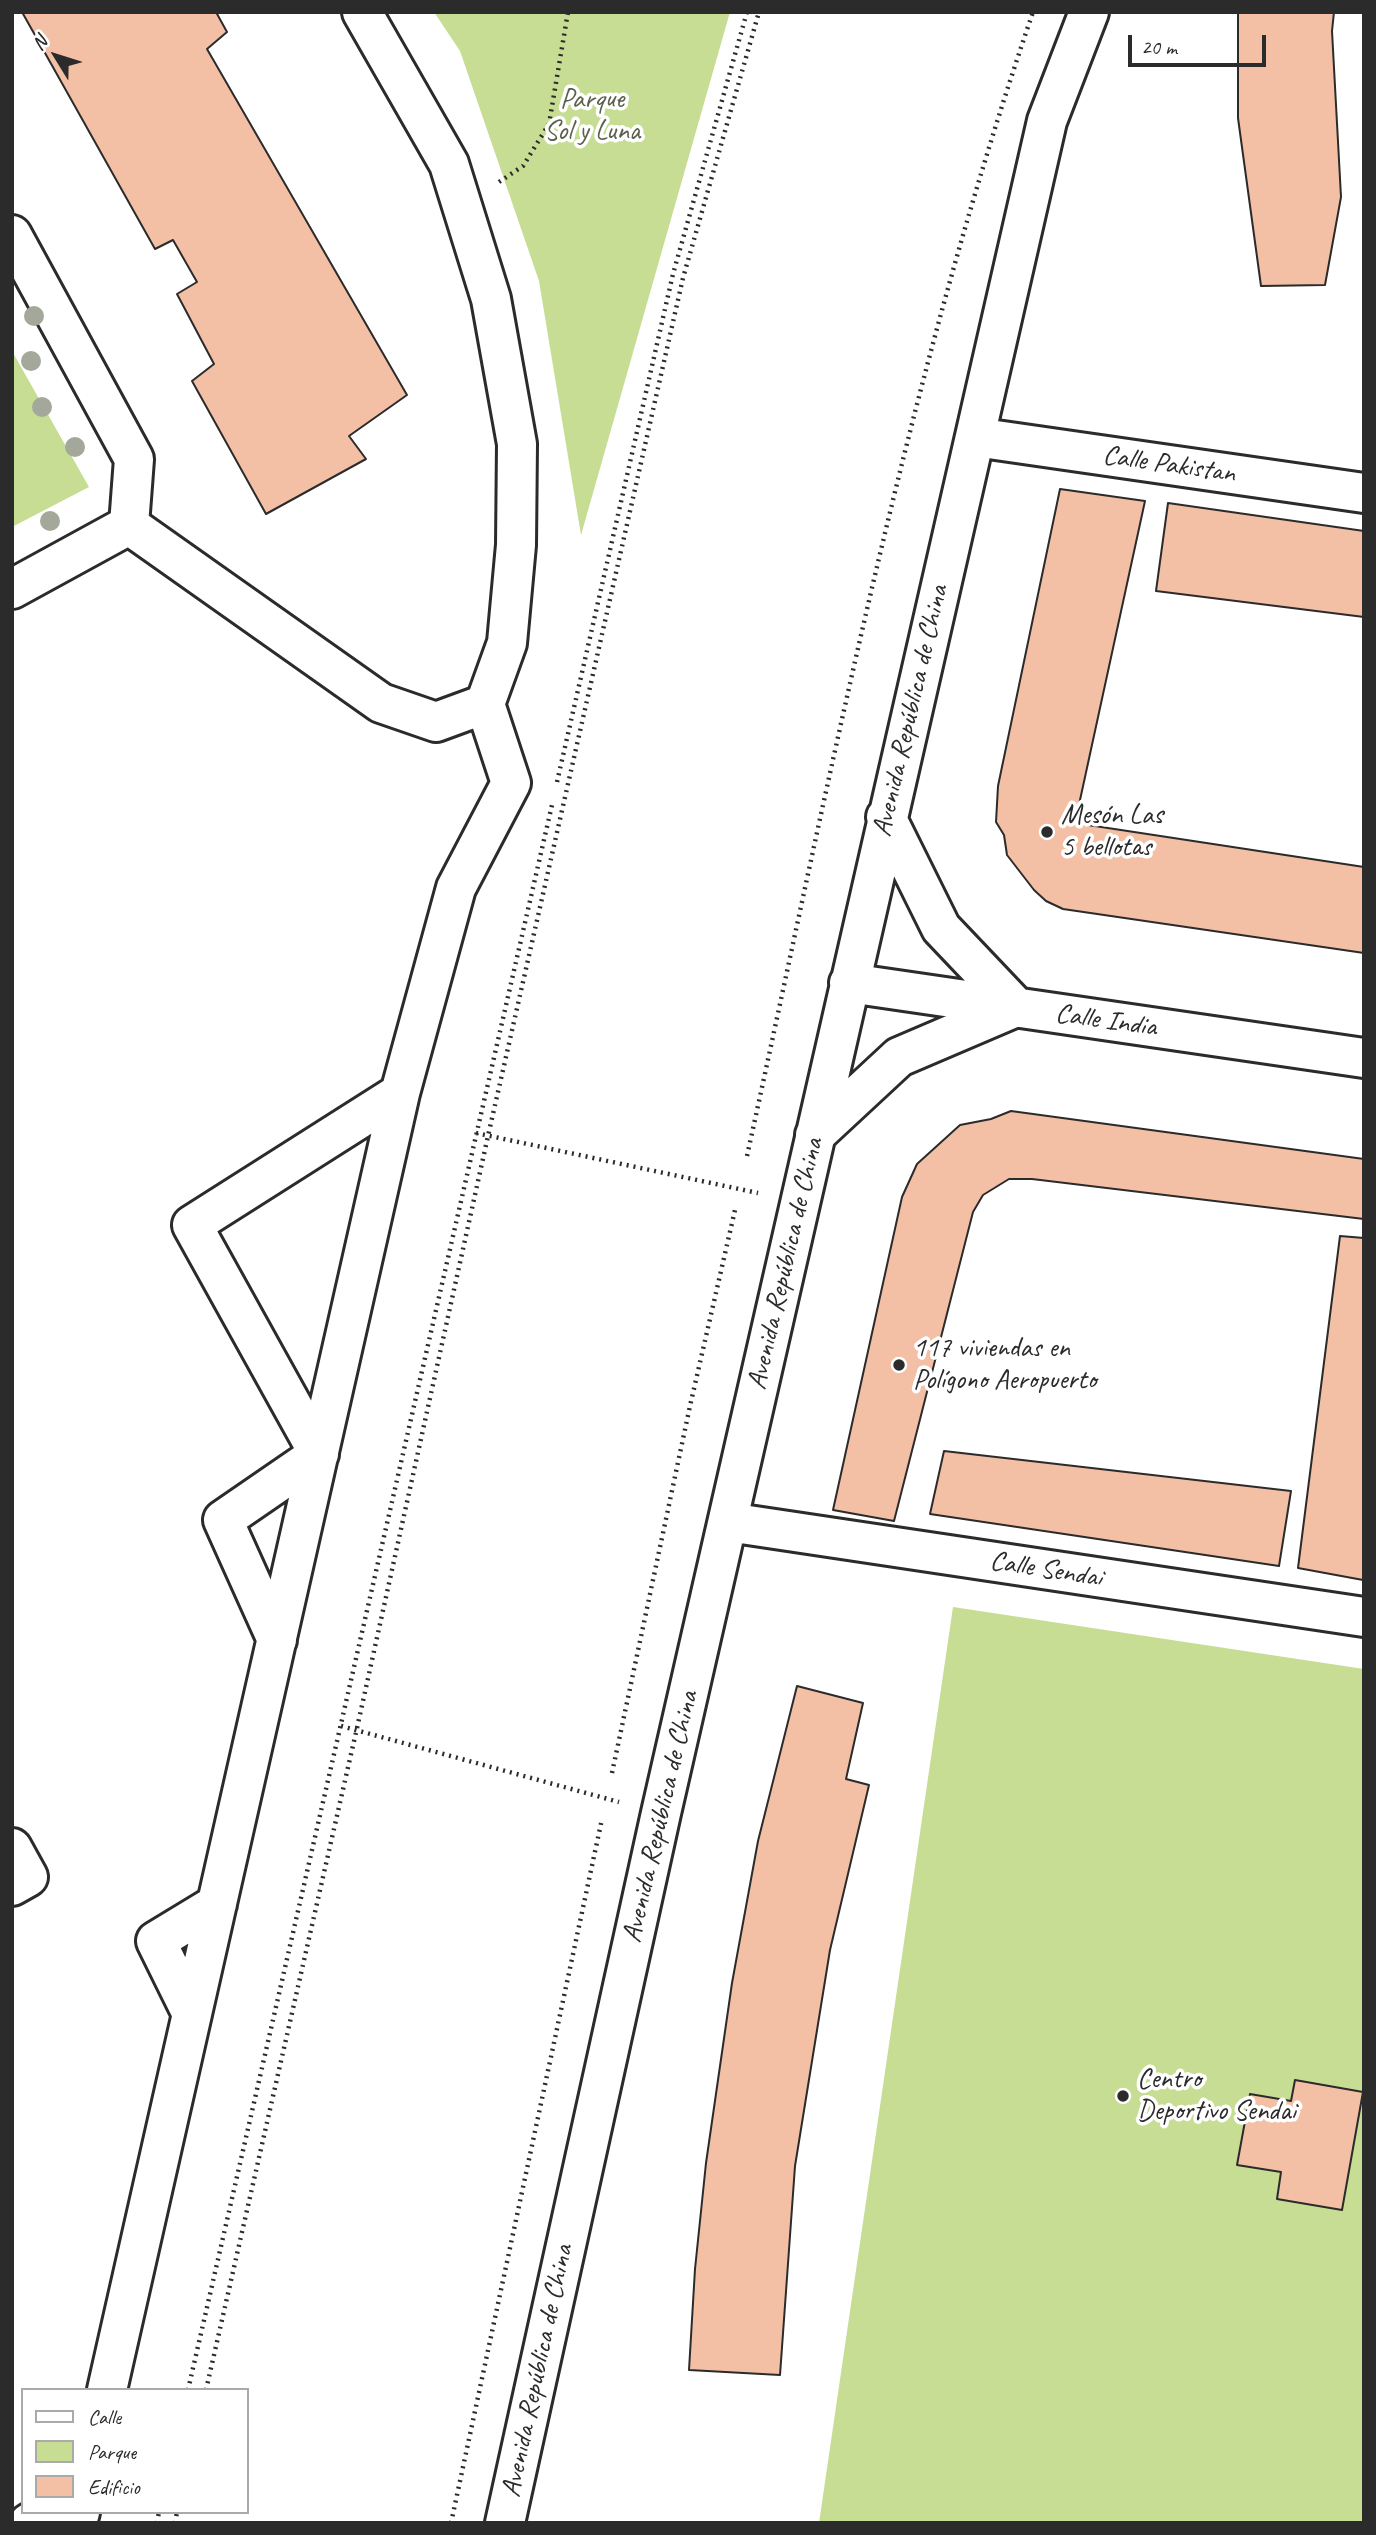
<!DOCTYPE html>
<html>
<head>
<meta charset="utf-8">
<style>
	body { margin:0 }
	#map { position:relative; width:1376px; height:2535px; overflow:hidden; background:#fff; font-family:Caveat,sans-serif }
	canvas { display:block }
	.frame { position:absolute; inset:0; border:14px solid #2b2b2b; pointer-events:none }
	.legend { position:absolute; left:21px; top:2388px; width:228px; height:126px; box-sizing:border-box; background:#fff; border:2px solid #aaa; margin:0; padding:9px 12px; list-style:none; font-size:21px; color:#2b2b2b }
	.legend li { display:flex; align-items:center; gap:14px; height:35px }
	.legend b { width:35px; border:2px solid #aaa }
	.north { position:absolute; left:21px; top:21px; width:70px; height:70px; -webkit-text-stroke:5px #fff; paint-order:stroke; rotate:308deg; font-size:19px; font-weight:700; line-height:28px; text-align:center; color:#2b2b2b }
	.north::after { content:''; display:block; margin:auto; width:24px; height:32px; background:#2b2b2b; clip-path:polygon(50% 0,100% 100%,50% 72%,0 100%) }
	.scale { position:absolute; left:1128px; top:35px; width:138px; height:32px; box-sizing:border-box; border:4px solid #2b2b2b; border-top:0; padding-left:9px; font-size:21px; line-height:24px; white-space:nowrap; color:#2b2b2b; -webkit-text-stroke:5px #fff; paint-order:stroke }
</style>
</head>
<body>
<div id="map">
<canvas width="1376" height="2535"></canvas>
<div class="frame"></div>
<ul class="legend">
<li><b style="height:9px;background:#fff"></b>Calle</li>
<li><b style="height:19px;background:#c6dd93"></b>Parque</li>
<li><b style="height:19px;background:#f3c0a5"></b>Edificio</li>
</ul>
<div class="north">N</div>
<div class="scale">20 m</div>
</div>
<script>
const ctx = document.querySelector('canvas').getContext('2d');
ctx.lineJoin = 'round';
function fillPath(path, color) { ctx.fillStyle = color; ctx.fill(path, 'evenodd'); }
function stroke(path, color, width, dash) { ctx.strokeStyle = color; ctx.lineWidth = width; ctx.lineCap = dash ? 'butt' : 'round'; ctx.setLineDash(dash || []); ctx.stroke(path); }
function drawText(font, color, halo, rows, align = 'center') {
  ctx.font = font + ' Caveat,sans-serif'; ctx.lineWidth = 7; ctx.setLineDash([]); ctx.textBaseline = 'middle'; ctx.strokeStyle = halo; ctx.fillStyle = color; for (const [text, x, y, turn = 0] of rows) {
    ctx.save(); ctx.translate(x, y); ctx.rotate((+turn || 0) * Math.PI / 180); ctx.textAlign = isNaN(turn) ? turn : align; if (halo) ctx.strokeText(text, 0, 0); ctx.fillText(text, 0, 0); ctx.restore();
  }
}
const green = new Path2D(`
	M434,12H730L581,535L539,281L460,51Z
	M12,351L89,487L12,527Z
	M953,1607L1364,1669V2523H819Z`);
const building = new Path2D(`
	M22,12H216L227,32L207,49L407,395L349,436L366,459L266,514L192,381L214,364L177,294L197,282L173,240L155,249Z
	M1238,12H1334L1332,31L1341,197L1325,285L1261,286L1238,118Z
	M1060,489L1145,501L1075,823L1364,867V953L1063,909L1046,901L1034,890L1007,855L1004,835L996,822L998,786Z
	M1168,503L1364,531V617L1156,591Z
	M1011,1111L1364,1159V1219L1032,1179H1009L983,1195L973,1212L894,1521L833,1510L902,1197L917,1164L960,1125L991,1119Z
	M1340,1236L1364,1238L1363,1580L1298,1568Z
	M944,1451L1291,1491L1279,1566L930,1514Z
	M797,1686L863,1703L846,1779L869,1785L830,1950L795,2166L780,2375L689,2370L695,2269L706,2163L732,1983L758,1841Z
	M1295,2080L1363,2092L1342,2210L1277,2199L1281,2172L1237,2165L1250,2094L1291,2101Z`);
const path = new Path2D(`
	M499,182L523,166L549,124L568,12
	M557,782L673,274L747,12
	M476,1133L758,1193
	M747,1156C831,774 906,383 1033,12
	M341,1726L619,1802
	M612,1773L690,1406L735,1210
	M188,2390L552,805
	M206,2390L357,1728L488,1136L683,278L759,12
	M157,2523L159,2512
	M175,2523L177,2512
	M451,2523L602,1819`);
const minor = new Path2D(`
	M12,235L134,459L129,525
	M975,437L1364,493
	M129,525L381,703L436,722L485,704L507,643L516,545L517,444L491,299L449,164L362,12
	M12,589L129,525
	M849,983L1364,1058
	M815,1135L899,1057L1016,1007L941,928L886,817
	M728,1522L1364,1617
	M277,1640L223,1520L319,1454L192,1225L400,1093
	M12,1848L28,1877L12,1886
	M192,2014L156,1941L217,1904
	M107,2390L400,1093L456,888L511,783L485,704
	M29,2523L48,2512
	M77,2523L80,2512
	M505,2523L661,1813L1047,121L1089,12`);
const trees = [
	[34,316],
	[31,361],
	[42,407],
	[75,447],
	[50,521]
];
const markers = [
	[1047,832,7,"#2b2b2b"],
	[899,1365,7,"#2b2b2b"],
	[1123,2096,7,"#2b2b2b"]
];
const parkNames = [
	["Parque",592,100],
	["Sol y Luna",592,132]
];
const streetNames = [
	["Calle Pakistan",1169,465,8],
	["Avenida República de China",911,711,-77],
	["Calle India",1106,1021,8],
	["Avenida República de China",786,1264,-77],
	["Calle Sendai",1046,1570,9],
	["Avenida República de China",661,1817,-77],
	["Avenida República de China",538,2371,-78]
];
const poiNames = [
	["Mesón Las",1061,816],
	["5 bellotas",1061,848],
	["117 viviendas en",913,1349],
	["Polígono Aeropuerto",913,1381],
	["Centro",1137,2080],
	["Deportivo Sendai",1137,2112]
];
fillPath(green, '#c6dd93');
fillPath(building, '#f3c0a5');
stroke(building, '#2b2b2b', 2);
stroke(minor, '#2b2b2b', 44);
stroke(path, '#2b2b2b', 4.5, [2, 5]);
stroke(minor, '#fff', 38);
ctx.fillStyle = '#a4a89b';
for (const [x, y] of trees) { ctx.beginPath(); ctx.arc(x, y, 10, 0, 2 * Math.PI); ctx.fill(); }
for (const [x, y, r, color] of markers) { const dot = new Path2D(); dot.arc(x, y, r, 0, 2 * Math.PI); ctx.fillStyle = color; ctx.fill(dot); stroke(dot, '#fff', 2.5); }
drawText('28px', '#5a604a', '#fff', parkNames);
drawText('28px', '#2b2b2b', '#fff', streetNames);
drawText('28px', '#2b2b2b', '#fff', poiNames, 'left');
</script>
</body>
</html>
